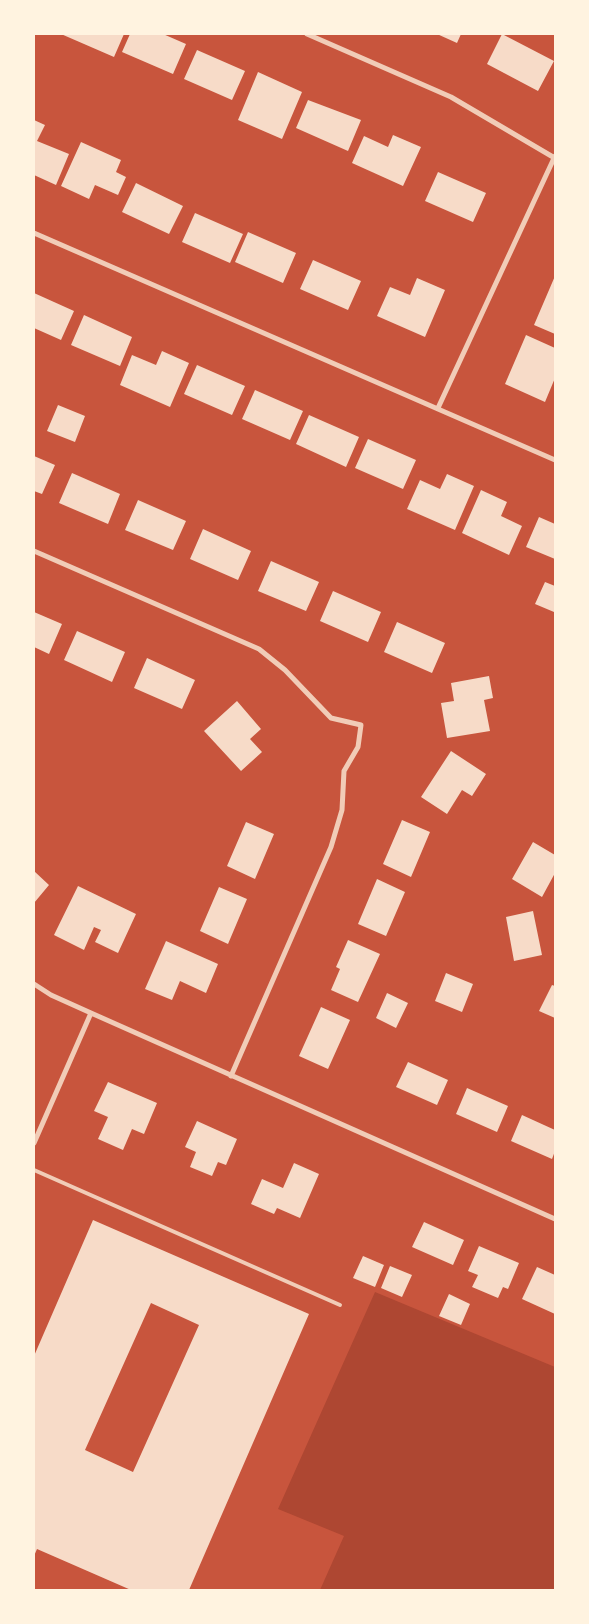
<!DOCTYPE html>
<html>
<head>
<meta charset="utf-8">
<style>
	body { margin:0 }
	#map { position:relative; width:589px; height:1624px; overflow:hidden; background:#c8553d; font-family:Poppins,sans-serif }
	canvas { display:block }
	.frame { position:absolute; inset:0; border:35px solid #fff3e0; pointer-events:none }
</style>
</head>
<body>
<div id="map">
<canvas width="589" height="1624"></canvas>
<div class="frame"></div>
</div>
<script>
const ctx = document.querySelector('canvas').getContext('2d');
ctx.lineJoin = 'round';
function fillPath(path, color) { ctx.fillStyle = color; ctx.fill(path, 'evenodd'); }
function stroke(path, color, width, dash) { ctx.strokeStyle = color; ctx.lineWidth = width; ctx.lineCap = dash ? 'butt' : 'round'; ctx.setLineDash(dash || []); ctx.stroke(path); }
const green = new Path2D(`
	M375,1292L555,1367V1590H320L344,1536L278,1509Z`);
const building = new Path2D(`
	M61,34H124L114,57Z
	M130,34H163L186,44L173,74L122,52Z
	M437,34H461L457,43Z
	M502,34L554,61L538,91L487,64Z
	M197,50L245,71L232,100L184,79Z
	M258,72L302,92L282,139L238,120Z
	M308,100L361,120L348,151L296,128Z
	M34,120L45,125L37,141L69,154L56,185L34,175Z
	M393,135L421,147L403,186L352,163L364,136L388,147Z
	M81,142L121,160L116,172L126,177L118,195L95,185L89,199L61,186Z
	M438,172L486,193L473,222L425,201Z
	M136,183L183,206L169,234L122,212Z
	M195,213L243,234L230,263L182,242Z
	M248,232L296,253L283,283L235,262Z
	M313,260L361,281L348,310L300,289Z
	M555,276V334L534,325Z
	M417,278L445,290L425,337L377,316L390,287L410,295Z
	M34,293L74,311L61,340L34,328Z
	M84,315L132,337L120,366L71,345Z
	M526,335L555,348V378L545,402L505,384Z
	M162,351L189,363L170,407L120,385L132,355L156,365Z
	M197,365L245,386L232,415L184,394Z
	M255,390L303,411L290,440L242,419Z
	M58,405L85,416L75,442L47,431Z
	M309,415L359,437L346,467L296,444Z
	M368,439L416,460L403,489L355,468Z
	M34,456L55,465L42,494L34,491Z
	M72,473L120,494L108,524L59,503Z
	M447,474L474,486L455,530L407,509L420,480L440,489Z
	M481,490L507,502L501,516L522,526L509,555L462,533Z
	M138,500L186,521L173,550L125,530Z
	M539,517L555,524V559L526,547Z
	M203,529L251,551L238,580L190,559Z
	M271,561L319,582L306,611L258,591Z
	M545,582L555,586L554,612L535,604Z
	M333,591L381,612L368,642L320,621Z
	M34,612L62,624L49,654L34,647Z
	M397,622L445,643L432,673L384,652Z
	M77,631L125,652L112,682L64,660Z
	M147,658L195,680L182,709L134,688Z
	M489,676L493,698L484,700L490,731L447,738L441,703L454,701L451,683Z
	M237,701L261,729L250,739L262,752L241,771L204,731Z
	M451,751L486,774L472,796L462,790L447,814L421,797Z
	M402,820L430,832L411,877L383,864Z
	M246,822L274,834L255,879L227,866Z
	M533,842L555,855V873L542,897L512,879Z
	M34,871L49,885L34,903Z
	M377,879L405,892L386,936L358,924Z
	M78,886L136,914L118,953L95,942L101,930L94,927L84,950L54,935Z
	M219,887L247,899L228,944L200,931Z
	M533,911L542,955L514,961L506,917Z
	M348,940L380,954L358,1002L331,990L340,969L336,967Z
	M166,941L218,964L206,993L180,981L172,1000L145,989Z
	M446,973L473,984L462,1012L435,1001Z
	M552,985L555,986V1018L539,1011Z
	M387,993L408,1003L396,1028L376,1018Z
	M321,1007L350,1020L328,1069L299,1056Z
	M408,1062L448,1080L437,1105L396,1087Z
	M108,1082L157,1103L144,1134L132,1129L123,1150L98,1139L108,1117L94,1111Z
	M467,1088L508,1106L497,1132L456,1114Z
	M522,1115L555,1130V1151L552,1159L511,1141Z
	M197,1121L237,1139L226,1165L218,1162L212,1176L190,1167L196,1152L185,1147Z
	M294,1163L319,1174L300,1218L277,1208L274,1214L251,1204L262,1179L283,1188Z
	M93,1220L309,1314L189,1590H131L37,1549L34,1556V1356ZM151,1303L199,1325L133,1472L85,1450Z
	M424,1222L464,1240L453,1265L412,1247Z
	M479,1246L519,1263L508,1289L503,1287L498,1298L472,1287L478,1275L468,1271Z
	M363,1256L384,1265L375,1287L353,1278Z
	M390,1266L412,1275L402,1297L381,1288Z
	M537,1267L555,1275V1314L522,1299Z
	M449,1294L470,1304L461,1325L439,1316Z`);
const service = new Path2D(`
	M34,1170L340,1305`);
const minor = new Path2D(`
	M307,34L451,97L553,157
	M34,233L555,460
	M438,408L555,156
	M34,551L259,649L285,670L331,718L361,725L358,747L344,771L342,810L331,847L231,1076
	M34,984L51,995L91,1013L555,1219
	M34,1143L91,1013`);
fillPath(green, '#ae4732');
fillPath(building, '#f7dbc8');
stroke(service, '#f1ccb7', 4);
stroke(minor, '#f1ccb7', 5);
</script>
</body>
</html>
